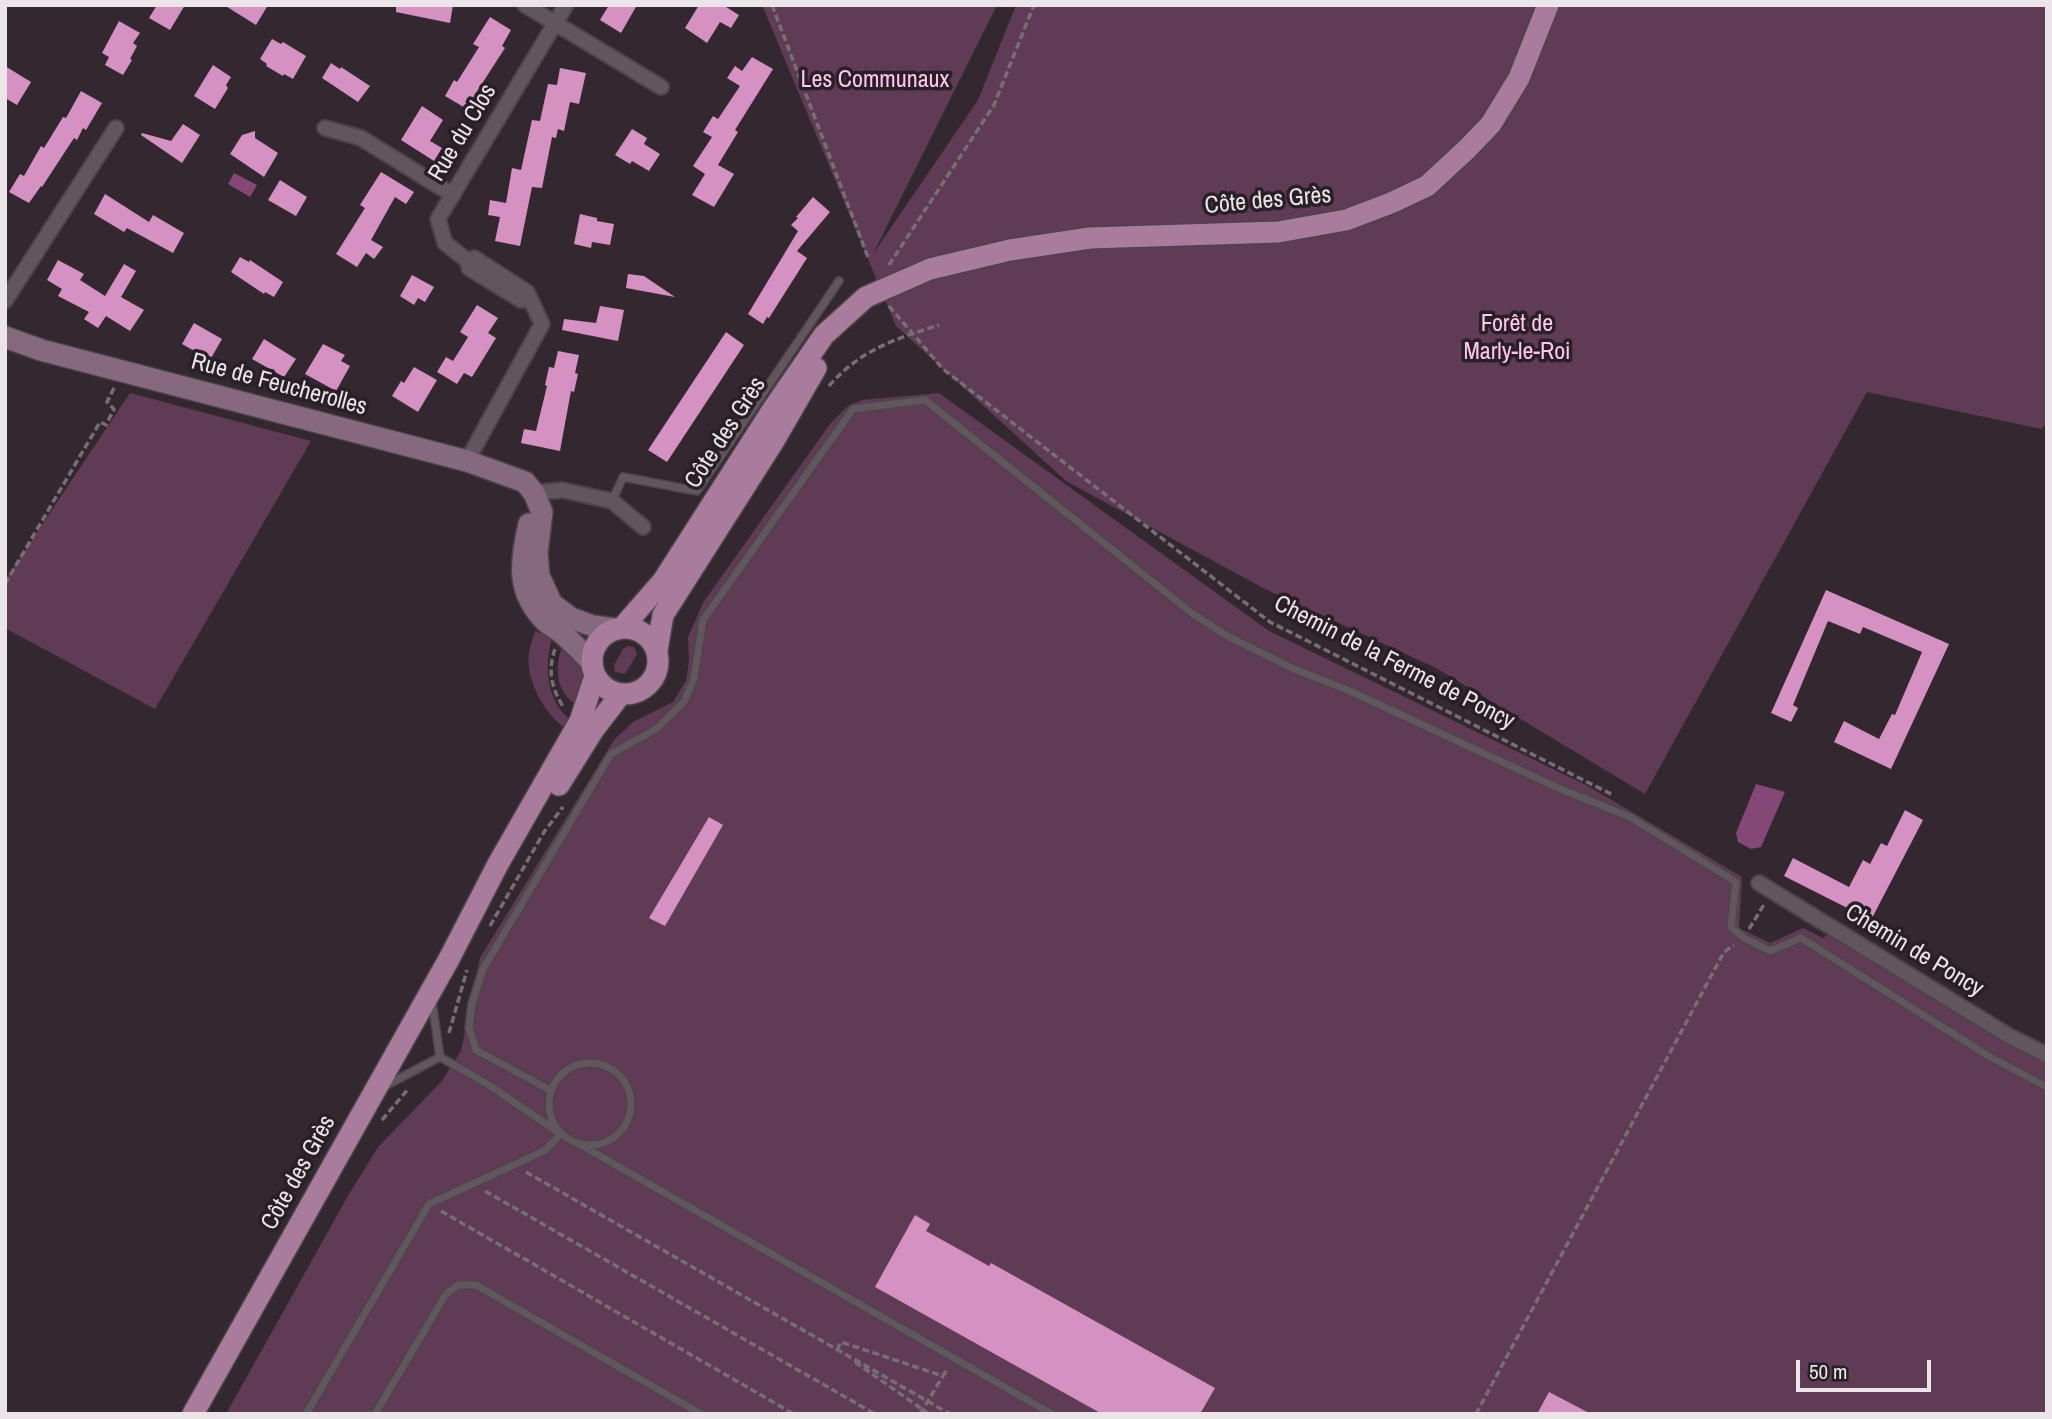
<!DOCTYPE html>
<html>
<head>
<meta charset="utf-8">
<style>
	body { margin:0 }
	#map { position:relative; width:2052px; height:1419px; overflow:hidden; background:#33282f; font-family:"Archivo Narrow",sans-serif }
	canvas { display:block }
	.frame { position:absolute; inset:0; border:7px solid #ebe4e9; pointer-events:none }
	.scale { position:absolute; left:1796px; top:1360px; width:135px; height:32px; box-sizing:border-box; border:4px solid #ebe4e9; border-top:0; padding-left:9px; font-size:21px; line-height:24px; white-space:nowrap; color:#ebe4e9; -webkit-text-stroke:5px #291f26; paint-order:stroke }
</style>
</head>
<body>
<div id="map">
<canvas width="2052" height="1419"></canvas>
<div class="frame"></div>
<div class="scale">50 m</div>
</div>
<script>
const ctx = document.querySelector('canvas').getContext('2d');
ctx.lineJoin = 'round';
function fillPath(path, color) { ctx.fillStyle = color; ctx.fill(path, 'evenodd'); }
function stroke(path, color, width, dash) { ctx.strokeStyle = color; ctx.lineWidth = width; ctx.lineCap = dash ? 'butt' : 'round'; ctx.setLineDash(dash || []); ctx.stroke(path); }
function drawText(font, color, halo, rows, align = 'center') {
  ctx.font = font + ' "Archivo Narrow",sans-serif'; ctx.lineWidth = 7; ctx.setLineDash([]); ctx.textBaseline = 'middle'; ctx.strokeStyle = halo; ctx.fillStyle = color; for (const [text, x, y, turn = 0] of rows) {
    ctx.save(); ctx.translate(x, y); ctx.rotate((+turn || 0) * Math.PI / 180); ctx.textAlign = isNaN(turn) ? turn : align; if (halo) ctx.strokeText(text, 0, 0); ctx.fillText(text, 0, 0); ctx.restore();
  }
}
const green = new Path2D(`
	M762,5H997L873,254L978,100L1016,5H2047V423L2041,429L1867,392L1645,794L1436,668L1263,588L1066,481L896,326Z
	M130,393L311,441L155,709L5,628V580Z
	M939,393L1269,631L1588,786L1742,877L1739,928L1770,943L1803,928L1823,938L1830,934L1938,1001L2047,1061V1414H226L349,1194L378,1147L441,1082L461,1051L480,958L614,740L633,722L673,702L686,681L689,661L688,637L704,601L830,424L848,406L862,400Z
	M535,631L552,638C544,668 546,702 573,722L568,730C545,716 525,680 529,653C530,646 533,638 535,631Z
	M564,642L584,669L585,679L582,708C555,695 553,667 564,642Z
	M627,646L634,647L637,654L625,674L615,672L614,665L623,649Z`);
const water = new Path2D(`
	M234,173L257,185L250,197L228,184Z
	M1756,784L1785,792L1761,847L1751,849L1738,842L1736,833Z`);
const building = new Path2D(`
	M157,5H185L170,30L149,18Z
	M224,5H268L256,25Z
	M396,5H453L450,23L396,12Z
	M609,5H637L621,33L600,20Z
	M699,5H723L739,15L731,28L720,22L707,43L685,28Z
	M490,17L511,30L502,46L505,48L476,93L482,96L472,112L445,96L454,80L457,82L479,47L473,44Z
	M119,21L140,33L133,43L137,46L130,59L132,60L123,75L105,65L109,57L102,53Z
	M272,39L281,44L283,42L306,56L293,79L284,74L283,76L266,66L267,64L260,59Z
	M752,57L773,69L735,130L738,132L718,165L734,174L714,207L692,195L705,174L693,166L712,137L703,132L713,116L718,119L740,86L727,78L735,66L742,71Z
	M331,63L340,69L341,67L370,86L358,102L322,78Z
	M213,65L231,77L226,85L228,88L215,109L194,96Z
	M5,66L31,82L17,105L5,98Z
	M560,68L586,73L579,104L570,102L564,131L558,129L556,138L552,137L542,188L532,187L520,246L495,241L500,217L488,215L490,200L506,203L512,168L521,170L532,120L540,121L548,84L557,85Z
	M81,91L102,103L86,130L83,128L77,140L74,138L42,187L41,186L29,203L9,192L20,174L24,176L41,146L44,148L63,117L66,118Z
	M422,106L443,120L430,141L442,148L434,161L401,140Z
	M183,124L200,135L182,163L141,135L142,133L171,141Z
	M632,129L647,138L644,144L660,154L649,171L632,161L630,164L615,155Z
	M255,131V138L278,153L264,177L230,154L242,135Z
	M381,172L414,192L406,204L395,197L371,240L383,247L374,259L366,253L357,267L336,254L365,208L360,205Z
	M280,180L307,197L296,216L268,200Z
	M105,194L149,222L153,215L184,233L173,253L127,228L124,232L94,214Z
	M813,197L830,212L797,251L807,258L769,318L767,317L763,324L748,314L798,231L791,225L798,218L796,217Z
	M580,214L597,218V221L614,224L610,245L592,242L591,248L574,244Z
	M240,257L249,262L250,260L283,282L274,297L265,292L264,294L231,272Z
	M58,260L84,274L80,280L105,296L124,264L136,271L121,297L144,310L130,331L106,316L98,328L84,319L89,312L58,296L62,289L47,280Z
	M628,274L644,276L675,297L626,288Z
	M412,275L434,287L425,302L418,298L414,305L400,296Z
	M477,305L498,318L488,333L496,338L472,377L464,373L457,384L437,372L446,357L453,361L468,337L460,332Z
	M600,306L624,310L618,341L562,330L564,319L596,323Z
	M194,323L222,339L210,360L182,344Z
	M726,332L744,345L667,462L648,450Z
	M264,339L296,359L284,377L252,359Z
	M323,344L345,355L341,361L350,366L336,391L305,374Z
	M558,351L579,355L575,373L578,374L574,392L571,391L560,451L521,443L524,429L536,431L547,386L545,385L549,367L554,368Z
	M414,367L437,380L418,412L392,396L401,381L404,383Z
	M1826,590L1949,644L1891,769L1834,742L1844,721L1879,739L1892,714L1895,715L1922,652L1863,627L1860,634L1828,621L1793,705L1798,708L1791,722L1771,713Z
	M1905,810L1923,820L1871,920L1784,876L1793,858L1849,887L1863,860L1870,864L1881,843L1887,846Z
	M709,817L723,825L665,926L649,918Z
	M915,1215L930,1224L926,1231L989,1266L991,1263L1215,1388L1200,1414H1102L875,1287Z
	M1549,1392L1591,1414H1537Z`);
const path = new Path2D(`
	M772,5L869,260
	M889,265L994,105L1034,5
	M889,306L943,369L1270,622L1613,795
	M829,386C860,350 895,339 939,325
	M5,584L100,422L106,425L114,409L107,402L114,388
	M555,649C547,672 552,689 564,708
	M490,926L544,832L563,807
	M1749,929L1765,903
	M449,1033L467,970
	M382,1120L409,1088
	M526,1172L950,1414
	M485,1191L875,1414
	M441,1211L794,1414
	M837,1350L841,1342L943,1376L947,1369
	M855,1362L929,1414
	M920,1414L943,1376
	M1476,1414L1724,952L1734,945`);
const lane = new Path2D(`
	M612,501L623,477L697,491L839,281
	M549 1104a41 41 0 1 1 82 0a41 41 0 1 1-82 0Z
	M385,1086L440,1057L432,1002
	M550,1090L476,1050L469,1028L472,1004L483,969L611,754L656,729L684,702L694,678L703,620L853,409L925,400L1193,614L1229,637L1294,669L1350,691L1558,788L1630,817L1736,882L1731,927L1744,938L1770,951L1801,938L1990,1057L2047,1087
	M579,1144L1052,1414
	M306,1414L429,1204L544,1151L561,1134L489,1085L440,1057
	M375,1414L446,1294L458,1285H476L701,1414`);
const street = new Path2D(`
	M525,5L661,87
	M325,128L361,138L453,195
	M468,261L469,268L521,300L530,299
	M5,301L116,128
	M467,461L542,324L527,292L474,258L468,261L445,243L438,219L566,5
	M534,493L562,490L612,501L643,527
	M1759,883L2009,1036L2047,1055`);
const secondary = new Path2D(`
	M5,337L41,350L467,461L525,482L534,493L542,512L537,553L539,576L552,604L571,618L593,626L615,629
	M529,524C520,563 516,592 546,622C552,627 559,630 564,635C574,644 583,653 592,663`);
const primary = new Path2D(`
	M592 661a33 33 0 1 1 66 0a33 33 0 1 1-66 0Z
	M622,628L663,581L773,409L824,335L866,297L930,269L1010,250L1090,238L1278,232L1346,220L1391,203L1427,186L1467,149L1491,124L1519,78L1548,5
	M657,650L663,615L775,439L816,368
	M559,785L594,729L621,694
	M193,1414L449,959L498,864L580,721L595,676`);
const parkNames = [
	["Les Communaux",875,81],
	["Forêt de",1517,325],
	["Marly-le-Roi",1517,353]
];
const streetNames = [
	["Rue du Clos",463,133,-59],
	["Côte des Grès",1268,201,-5],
	["Rue de Feucherolles",279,385,15],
	["Côte des Grès",726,433,-57],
	["Chemin de la Ferme de Poncy",1394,663,27],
	["Chemin de Poncy",1914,951,31],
	["Côte des Grès",299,1173,-61]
];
fillPath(green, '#603b56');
fillPath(water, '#854775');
fillPath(building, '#d491c2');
stroke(lane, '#4c4449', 10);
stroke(street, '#4c4449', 18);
stroke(secondary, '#4c4449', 24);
stroke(primary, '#4c4449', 24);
stroke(path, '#776e74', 3.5, [7, 3.5]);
stroke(lane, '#62565e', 7);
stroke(street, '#62565e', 14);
stroke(secondary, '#86697e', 21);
stroke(primary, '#a97c9d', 21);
drawText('24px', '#fec6ed', '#291f26', parkNames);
drawText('24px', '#ebe4e9', '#291f26', streetNames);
</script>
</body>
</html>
